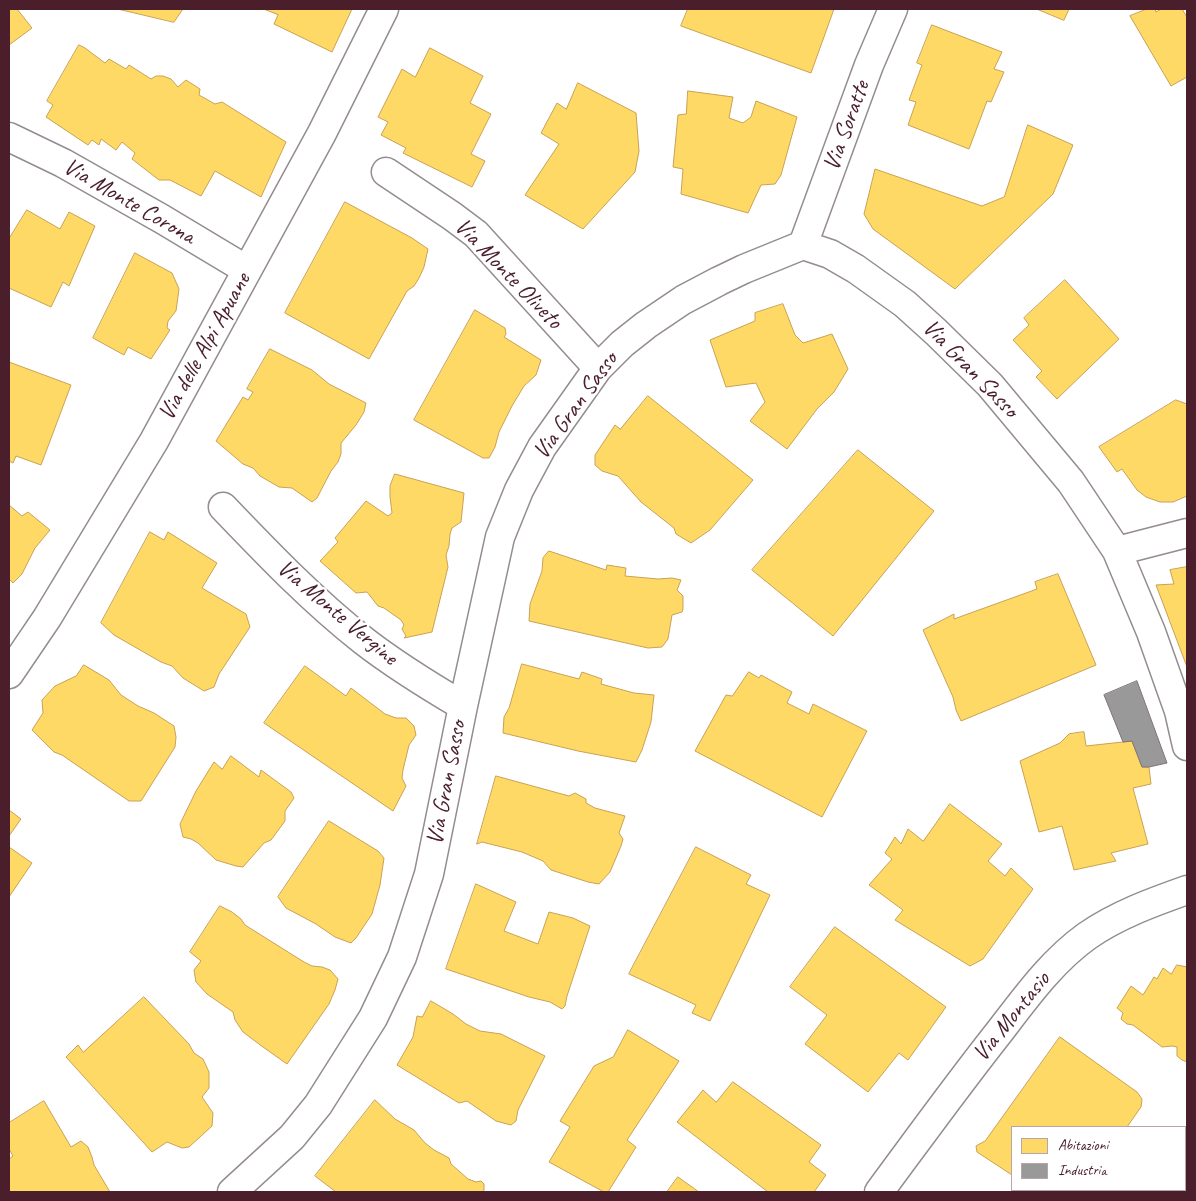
<!DOCTYPE html>
<html>
<head>
<meta charset="utf-8">
<style>
	body { margin:0 }
	#map { position:relative; width:1196px; height:1201px; overflow:hidden; background:#fff; font-family:Caveat,sans-serif }
	canvas { display:block }
	.frame { position:absolute; inset:0; border:10px solid #4a1f2b; pointer-events:none }
	.legend { position:absolute; left:1011px; top:1126px; width:175px; height:65px; box-sizing:border-box; background:#fff; border:1px solid #b7a5aa; margin:0; padding:6px 9px; list-style:none; font-size:15px; color:#4a1f2b }
	.legend li { display:flex; align-items:center; gap:10px; height:25px }
	.legend b { width:25px; border:1px solid #b7a5aa }
</style>
</head>
<body>
<div id="map">
<canvas width="1196" height="1201"></canvas>
<div class="frame"></div>
<ul class="legend">
<li><b style="height:14px;background:#ffd966"></b>Abitazioni</li>
<li><b style="height:14px;background:#999"></b>Industria</li>
</ul>
</div>
<script>
const ctx = document.querySelector('canvas').getContext('2d');
ctx.lineJoin = 'round';
function fillPath(path, color) { ctx.fillStyle = color; ctx.fill(path, 'evenodd'); }
function stroke(path, color, width, dash) { ctx.strokeStyle = color; ctx.lineWidth = width; ctx.lineCap = dash ? 'butt' : 'round'; ctx.setLineDash(dash || []); ctx.stroke(path); }
function drawText(font, color, halo, rows, align = 'center') {
  ctx.font = font + ' Caveat,sans-serif'; ctx.lineWidth = 5; ctx.setLineDash([]); ctx.textBaseline = 'middle'; ctx.strokeStyle = halo; ctx.fillStyle = color; for (const [text, x, y, turn = 0] of rows) {
    ctx.save(); ctx.translate(x, y); ctx.rotate((+turn || 0) * Math.PI / 180); ctx.textAlign = isNaN(turn) ? turn : align; if (halo) ctx.strokeText(text, 0, 0); ctx.fillText(text, 0, 0); ctx.restore();
  }
}
const homes = new Path2D(`
	M9,9H17L32,28L9,45Z
	M118,9H183L174,22Z
	M264,9H352L332,52L274,24L278,15Z
	M688,9H834L811,73L681,26Z
	M1037,9H1069L1064,20Z
	M1147,9H1155L1156,12L1161,9H1182L1187,17V77L1171,86L1130,16Z
	M932,25L1002,52L994,69L1004,72L991,102L987,101L969,149L908,125L916,102L909,100L922,65L917,63Z
	M79,45L85,48L105,63L109,59L126,69L129,65L151,79L156,76H163L171,79L178,87L186,80L200,89L199,95L215,104L222,102L286,142L261,197L215,171L201,196L170,180H159L132,159L135,153L122,142L116,150L101,139L99,145L92,140L88,145L46,117L53,105L47,101Z
	M430,48L483,76L470,103L491,114L471,154L485,161L472,187L403,153L406,148L381,135L388,122L378,117L402,69L415,77Z
	M578,83L636,113L639,151L635,172L583,229L525,195L559,144L541,133L557,103L566,109Z
	M688,91L733,97L729,118L743,123L751,117L756,101L797,117L781,175L775,184L761,185L748,213L681,194L683,169L673,167L678,115L686,114Z
	M1028,125L1073,145L1053,194L955,289L873,229L864,214L875,169L982,206L1004,197Z
	M345,202L412,238L428,249L424,267L419,278L414,286L407,291L369,359L285,313Z
	M27,210L60,229L69,212L95,226L69,286L63,282L51,307L9,288V239Z
	M135,253L172,273L179,289L176,311L168,321L167,328L170,330L151,359L128,347L124,355L93,338Z
	M1065,280L1119,339L1057,399L1036,377L1042,371L1013,340L1029,325L1024,318Z
	M783,304L795,335L803,343L832,334L848,369L834,392L817,409L787,449L750,421L765,402L756,383L726,387L710,340L755,321V313Z
	M475,310L505,328L506,334L504,337L541,360L536,375L524,386L512,406L499,432L495,447L489,458H483L414,420Z
	M270,349L312,370L329,384L366,403L364,412L356,425L341,443V454L338,462L331,471L317,498L312,502L292,488L279,487L260,476L253,468L243,464L216,441L243,397L248,400L253,392L247,389Z
	M9,362L71,385L41,465L16,456L13,463L9,461Z
	M648,396L753,480L710,530L691,543L676,534L674,528L641,502L618,476L602,471L595,465V455L615,425L620,429Z
	M1176,400L1187,404V496L1173,502H1160L1146,497L1137,490L1122,469L1117,472L1099,447Z
	M858,450L934,511L833,636L752,570Z
	M395,474L464,493L461,522L452,528L450,534L449,546L446,555L448,567L432,632L404,638L406,636L402,629L404,625L401,620L384,608L378,606L367,592L356,593L320,561L338,542L335,538L366,501L388,516L392,513L390,497V486Z
	M9,505L22,516L28,512L50,530L35,548L22,574L13,583L9,579Z
	M150,532L164,540L168,532L217,563L202,588L246,614L250,627L219,674L214,687L204,691L183,678L172,666L161,662L114,635L101,623Z
	M549,551L606,570L607,565L626,568L625,576L658,579L672,578L681,580L677,590L683,596V609L682,612L672,615L668,639L662,647L648,648L529,621L530,604L542,571L543,558Z
	M1187,567V667L1156,585L1174,584L1170,570Z
	M1058,574L1096,665L961,721L956,710L953,697L923,630L954,614V619L1037,589L1035,582Z
	M522,664L579,679L582,672L602,679L601,684L634,693L654,695L651,722L642,750L636,762L578,751L503,733L504,717L509,708Z
	M84,665L109,680L121,695L138,706L154,713L174,726L176,737L175,747L141,801H129L62,755L54,752L32,730L43,713L42,700L55,686L76,676Z
	M305,666L346,696L351,688L385,714L396,718H406L414,726L416,735L409,745L403,770L402,778L406,786L393,811L264,723Z
	M749,672L759,678L761,675L792,692L787,703L809,714L813,704L867,731L822,817L695,751L726,695L732,696Z
	M1084,732L1086,746L1132,741L1142,767H1149L1151,784L1133,788L1148,844L1111,853L1116,861L1074,870L1062,826L1039,832L1020,761L1060,743L1069,734Z
	M231,756L259,777L261,770L291,792L294,798L285,811V821L271,840L264,843L243,867L236,866L216,860L198,843L191,839L183,837L180,824L196,791L214,762L222,769Z
	M496,776L569,796L575,793L586,799V803L595,808L625,816L619,833L623,839L621,846L610,872L599,884L588,882L551,870L543,861L522,852L482,842L477,844Z
	M950,804L1002,844L988,861L1005,876L1011,868L1033,889L983,959L970,966L895,920L903,910L869,885L892,859L885,853L895,837L901,844L908,829L923,841Z
	M9,810L21,819L9,836Z
	M329,821L378,851L384,858L380,885L372,914L356,938L351,943L335,937L316,924L286,908L278,897Z
	M9,847L32,863L9,897Z
	M696,847L751,875L746,884L770,895L710,1021L692,1013L696,1005L629,974Z
	M476,884L516,902L504,931L538,944L549,912L573,918L590,926L567,996L565,1006L562,1009L550,1002L529,997L446,969Z
	M220,906L232,912L241,919L245,925L304,962L312,966L322,967L330,970L338,979L335,990L329,1004L287,1064L263,1047L243,1032L235,1020L233,1012L207,994L196,982L194,970L201,961L190,952Z
	M835,927L946,1007L908,1060L899,1053L868,1092L805,1044L827,1015L790,987Z
	M1177,965L1187,967V1062L1182,1060L1177,1056V1047L1172,1046L1162,1047L1133,1025L1127,1024L1121,1019L1123,1013L1117,1008L1131,986L1143,995L1154,977L1157,979L1163,968L1171,974Z
	M144,997L189,1044L194,1053L203,1059L209,1072V1088L202,1097L213,1113L212,1126L189,1147L182,1148L167,1142L152,1152L66,1057L78,1045L83,1052Z
	M431,1001L453,1014L466,1024L480,1031L501,1034L545,1056L518,1110L516,1121L511,1125L496,1121L467,1101L459,1103L397,1065L413,1037L417,1016L422,1017Z
	M628,1030L679,1061L627,1140L636,1147L608,1192H604L549,1162L570,1127L560,1121L594,1066L613,1057Z
	M1060,1037L1137,1092L1142,1099L1141,1107L1127,1127H1012V1175L977,1152L976,1146L985,1141Z
	M733,1082L821,1145L809,1162L826,1175L814,1192H768L677,1122L703,1090L716,1102Z
	M375,1100L395,1119L414,1130L425,1143L434,1150L449,1158L451,1164L468,1179L476,1182L481,1181L484,1184V1190L483,1192H336L315,1176Z
	M44,1101L71,1147L81,1141L88,1147L92,1157L94,1165L110,1192H9V1159L13,1156L9,1149V1123Z
	M678,1177L699,1192H667Z
	M1033,1190H1080L1078,1192H1036Z`);
const industry = new Path2D(`
	M1137,681L1167,763L1149,767H1142L1132,741L1123,742L1104,695Z`);
const minor = new Path2D(`
	M9,137L63,163L162,219L247,270
	M386,172L452,216L476,234L598,368
	M803,245L869,65L893,9
	M223,507C268,554 313,601 364,641C395,665 429,686 463,706
	M1117,551L1187,533
	M9,674L47,618L154,441L322,133L384,9
	M232,1192L292,1137L318,1105L373,1018L402,957L429,874L463,706L500,537L519,490L542,447L598,368L622,344L646,325L683,300L719,281L744,269L803,245L830,254L856,269L905,304L936,332L990,385L1071,482L1117,551L1151,632L1179,711L1187,746
	M879,1192C919,1138 958,1084 1000,1031C1026,997 1052,961 1087,936C1117,915 1153,902 1187,890`);
const streetNames = [
	["Via Soratte",847,126,-70],
	["Via Monte Corona",129,202,30],
	["Via Monte Oliveto",508,274,46],
	["Via delle Alpi Apuane",205,347,-61],
	["Via Gran Sasso",970,369,46],
	["Via Gran Sasso",576,406,-54],
	["Via Monte Vergine",337,613,40],
	["Via Gran Sasso",447,783,-79],
	["Via Montasio",1012,1017,-51]
];
fillPath(homes, '#ffd966');
stroke(homes, '#c9a154', 1);
fillPath(industry, '#999');
stroke(industry, '#817478', 1);
stroke(minor, '#948c8e', 31);
stroke(minor, '#fff', 28);
drawText('24px', '#4a1f2b', '#fff', streetNames);
</script>
</body>
</html>
